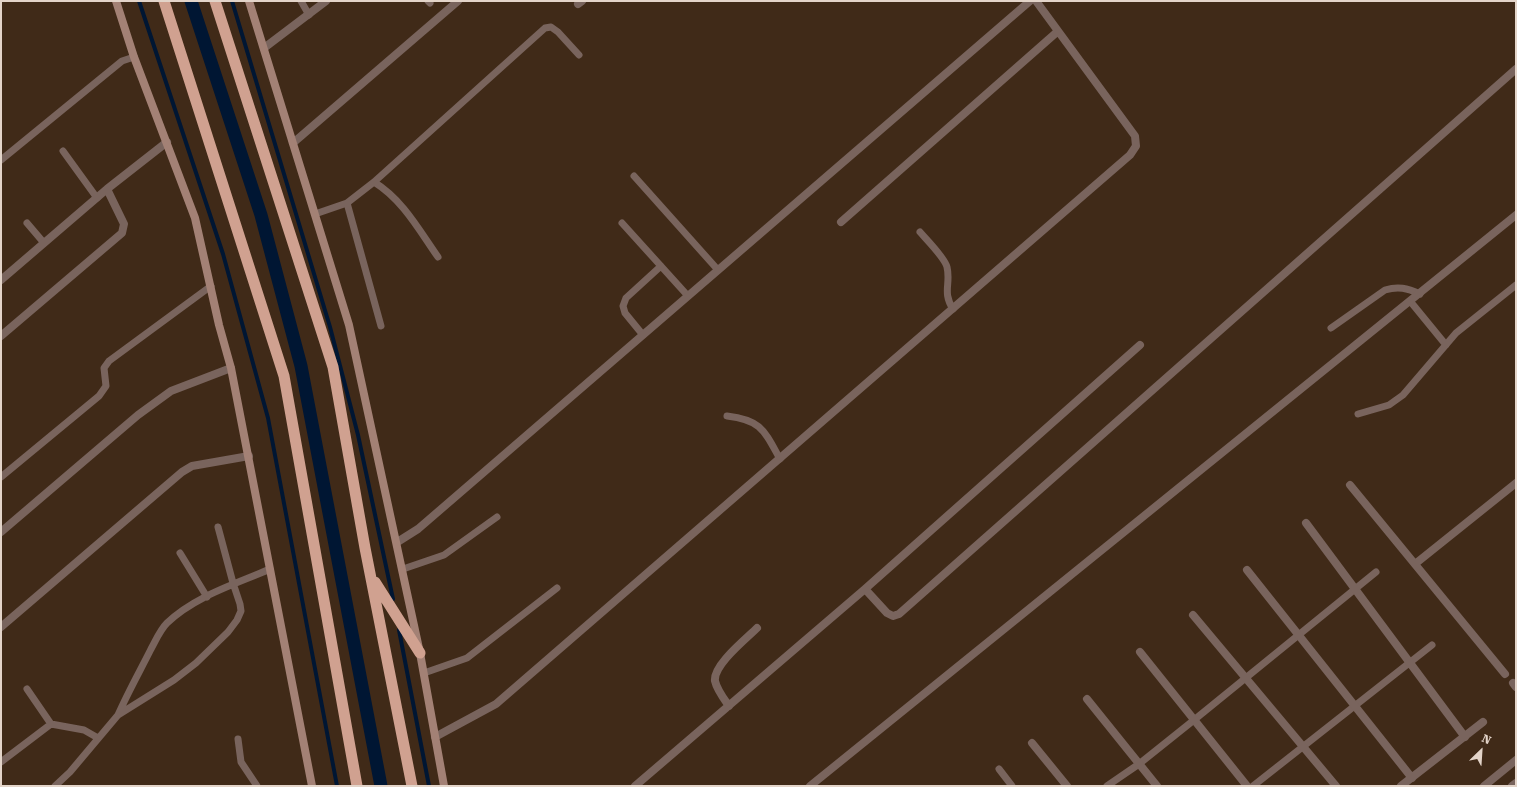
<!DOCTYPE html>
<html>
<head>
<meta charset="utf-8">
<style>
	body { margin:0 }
	#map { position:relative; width:1517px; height:787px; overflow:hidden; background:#402a18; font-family:"Roboto Serif",serif }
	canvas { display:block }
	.frame { position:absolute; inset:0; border:2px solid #e3d4c9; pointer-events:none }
	.north { position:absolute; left:1461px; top:731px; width:40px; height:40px; -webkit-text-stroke:3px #402a18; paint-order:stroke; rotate:25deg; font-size:11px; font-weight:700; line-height:16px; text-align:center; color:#e3d4c9 }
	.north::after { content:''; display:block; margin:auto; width:14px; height:18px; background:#e3d4c9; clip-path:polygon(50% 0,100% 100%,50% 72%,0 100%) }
</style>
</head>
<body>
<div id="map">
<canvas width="1517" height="787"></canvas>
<div class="frame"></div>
<div class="north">N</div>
</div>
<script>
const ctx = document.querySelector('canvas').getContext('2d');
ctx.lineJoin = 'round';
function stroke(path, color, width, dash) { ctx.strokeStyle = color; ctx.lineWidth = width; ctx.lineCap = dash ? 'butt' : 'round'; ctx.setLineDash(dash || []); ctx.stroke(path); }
const stream = new Path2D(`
	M139,1L223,254L268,418L337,786
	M232,1L330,327L358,435L393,599
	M399,630L429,786`);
const canal = new Path2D(`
	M191,1L261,215L301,366L381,786`);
const service = new Path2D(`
	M301,1L309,15
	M428,1L430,3
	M63,151L97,198
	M1,160L122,61L134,57
	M634,176L718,270
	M374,182L545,28L551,27L558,32L579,55
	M347,203L381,326
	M315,214L347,203L374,182C403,200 419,230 438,257
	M27,223L44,243
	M622,223L688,296
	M920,232C927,240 945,258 947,267C951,284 942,292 953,309
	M1410,301L1446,345
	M1331,328L1385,290C1398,286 1407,288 1420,294
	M643,335L625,313L623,306L626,298L661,266
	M1358,414L1389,405L1403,395L1456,333L1516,285
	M727,416C761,420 764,430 780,459
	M1,477L99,396L106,386L104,368L109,361L211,286
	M180,553L207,597
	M403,569L444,555L497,517
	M424,673L467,658L557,588
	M27,689L51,724
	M118,715C128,692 140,671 151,649C156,640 160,630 167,623C195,596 236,584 270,569
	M238,739L241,762L257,786
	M1,762L51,724L84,730L98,738
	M999,769L1012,786
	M55,786L70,772L118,715L174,680L196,663L228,632L237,620L241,611L240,604L233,583L218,527
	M1107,786L1139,764L1194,720L1376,572
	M1253,786L1432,645`);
const minor = new Path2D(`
	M578,4L582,1
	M264,48L326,1
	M293,143L458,1
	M841,222L1057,32
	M1,280L107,189L167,142
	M1,336L122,233L124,224L107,189
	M1350,485L1505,674
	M1306,523L1465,737
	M1,532L138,415L171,391L231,368
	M399,541L418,529L1030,1
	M1415,564L1516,483
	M1247,570L1412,778
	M865,589L1140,345
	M1193,615L1336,786
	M1,627L182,472L192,466L249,456
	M1140,652L1247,786
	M1513,683L1516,687
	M1087,699L1157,786
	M729,706C724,699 717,690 715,681C713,665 746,639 757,628
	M435,737L496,704L1130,155L1136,146L1135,136L1036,1
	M1032,743L1067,786
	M635,786L865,589L887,613L893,616L899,614L1516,69
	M810,786L1516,215
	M1401,786L1483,722
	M1484,786L1516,760
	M1512,786L1516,783`);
const secondary = new Path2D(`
	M116,1L134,57L195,218L219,325L231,368L312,786
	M249,1L349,325L420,653L444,786`);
const trunk = new Path2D(`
	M164,1L284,376L357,786
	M215,1L333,367L365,548L412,786
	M375,582L420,653`);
stroke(stream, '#001633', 4);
stroke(canal, '#001633', 13);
stroke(service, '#79645d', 7);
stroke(minor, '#79645d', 8);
stroke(secondary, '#a38175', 8);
stroke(trunk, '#d0a190', 11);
</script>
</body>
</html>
